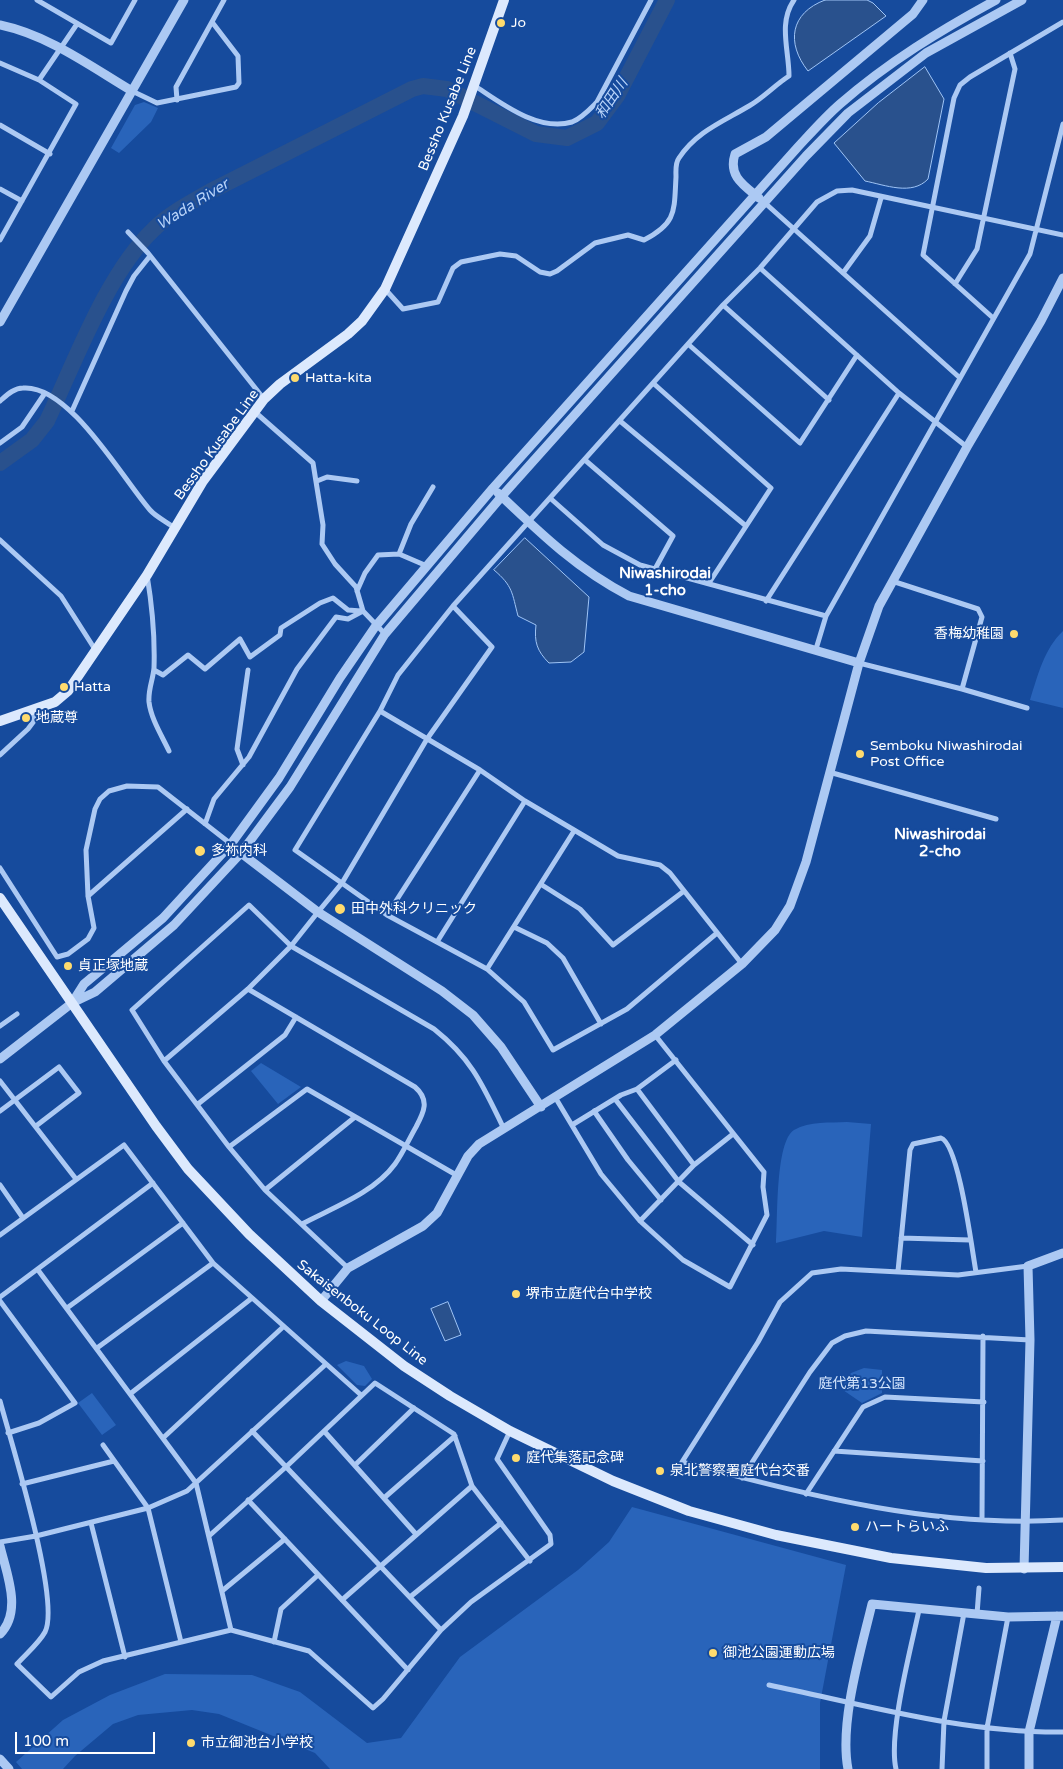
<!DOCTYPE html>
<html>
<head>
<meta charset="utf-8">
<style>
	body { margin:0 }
	#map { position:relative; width:1063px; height:1769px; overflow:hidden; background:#164b9d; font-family:"Varela Round",sans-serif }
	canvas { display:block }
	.scale { position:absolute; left:15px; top:1732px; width:140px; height:22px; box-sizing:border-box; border:2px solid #fff; border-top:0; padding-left:6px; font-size:15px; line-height:18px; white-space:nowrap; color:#fff; -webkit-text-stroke:4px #164b9d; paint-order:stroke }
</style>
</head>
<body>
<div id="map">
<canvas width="1063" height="1769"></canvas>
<div class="scale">100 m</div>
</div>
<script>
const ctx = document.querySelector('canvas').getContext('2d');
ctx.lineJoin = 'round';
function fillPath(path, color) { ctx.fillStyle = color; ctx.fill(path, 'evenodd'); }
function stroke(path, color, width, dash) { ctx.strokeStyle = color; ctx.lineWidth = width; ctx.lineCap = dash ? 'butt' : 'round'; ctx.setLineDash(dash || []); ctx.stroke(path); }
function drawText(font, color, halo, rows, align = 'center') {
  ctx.font = font + ' "Varela Round","Noto Sans JP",sans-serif'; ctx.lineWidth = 4; ctx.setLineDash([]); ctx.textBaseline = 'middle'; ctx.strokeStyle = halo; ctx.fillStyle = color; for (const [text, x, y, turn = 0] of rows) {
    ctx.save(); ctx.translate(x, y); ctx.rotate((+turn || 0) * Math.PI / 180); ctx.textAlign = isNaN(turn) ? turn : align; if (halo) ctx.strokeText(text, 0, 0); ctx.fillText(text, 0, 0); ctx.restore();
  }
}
const green = new Path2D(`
	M144,102L158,108L151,122L119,153L111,148L135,105Z
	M1063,631V708L1030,700C1038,675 1044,649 1063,631Z
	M261,1063L301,1087L278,1104L251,1071Z
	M847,1122L871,1124L862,1237L824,1231L776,1243C778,1220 775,1142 794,1130C810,1121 830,1123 847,1122Z
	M346,1361L364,1366L372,1379L365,1386L357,1385L337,1365Z
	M864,1368L882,1370V1393L862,1403L840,1388L851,1373Z
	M92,1393L116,1425L102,1435L78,1403Z
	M632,1507L846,1565L820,1703V1769H330L315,1753L219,1714L192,1710L138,1715L113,1724L75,1756L63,1769H22L16,1762L63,1720L110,1695L165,1674L252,1675L300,1692L367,1743L401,1738L460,1657L578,1570L609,1542Z`);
const water = new Path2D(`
	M825,0H867L873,3L886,16L808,71C786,43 790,13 825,0Z
	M925,67L944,99L928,179C912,196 885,185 865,181L834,143L878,103Z
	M525,538L589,597L584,652L571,662L549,663C537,651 534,642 536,625L518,616C512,593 513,586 494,570Z
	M448,1302L461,1335L445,1341L431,1309Z`);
const river = new Path2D(`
	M0,463L32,440L47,421C75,362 107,273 154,229C170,213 192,202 211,191L412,89L423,86L447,89L536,134L567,138L597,123L617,96L667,0`);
const minor = new Path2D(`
	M37,0L111,43L135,0
	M0,63L39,80L76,104L0,240
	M39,80L77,24
	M475,86C501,103 538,132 572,122C582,118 590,109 597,102L651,0
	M132,91L157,103L236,87L239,83L238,56L212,22
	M177,100L176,87L224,0
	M0,125L50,154
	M0,189L22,201
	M765,203L960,378
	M128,232L148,253L264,399
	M760,268L899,393L967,447
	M843,273L870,236L881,198
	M955,284L977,249L1015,69L1010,53
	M385,289L403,309L438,302L453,268L461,262L500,254L516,256L540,272L550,274L557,271L595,243L628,235L644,240C677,223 674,211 676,177C676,171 675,163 679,158C696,132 722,122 749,106C763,98 775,85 789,76C789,50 778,23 794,0
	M723,305L829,400
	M992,317L923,255L954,98L960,85L970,77L1063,22
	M688,344L800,443L857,355
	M653,383L771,488L709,583
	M0,401C7,395 14,388 23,388C69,384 122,478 150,510C156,517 167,522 175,528
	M72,411L126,291L134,276L150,256
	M255,412L313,463L323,525L322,544L335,564L356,587L363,611L385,634
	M620,421L746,526
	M0,443L22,427L45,393
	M585,460L673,536L655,569
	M317,481L327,477L357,481
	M550,498L603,545L640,565L826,616
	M0,540L61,596L96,651
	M427,566L399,554L411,524L433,487
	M147,575C152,605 155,638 154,668C153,680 148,689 149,702C151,719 162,736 169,751
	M892,581L978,609L982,617L962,689
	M357,591L365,573L378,555L399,554
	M766,601L899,393
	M816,649L826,616L1030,254L1063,124
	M859,663L962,689L1027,708
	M154,670L163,675L188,655L205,669L240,639L250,657L280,635L281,628L320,603L333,598L348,610L361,611
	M380,711L480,770L525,801L618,856L660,865L670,873L742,964
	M0,755L28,729L34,721L33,710
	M243,765L237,749L248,670
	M829,772L996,819
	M205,824L214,799L249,757L297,669L336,617L348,619L363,611
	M0,868L57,957L68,954L88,939L94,928L88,896L86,850L95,809L100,799L109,791L127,786L158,787L231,844
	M542,885L580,909L613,945L684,891
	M88,896L187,809
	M387,915L480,770
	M514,927L547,943L563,958L601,1024
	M717,933L627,1009L553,1050L524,1002L487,969L387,915L295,850L380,711L398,675L453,606L723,305L760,268L817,202L837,191L852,190L1063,235
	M437,942L525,801
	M487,969L574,831
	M248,989L415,1087C430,1100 424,1112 416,1127C409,1139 403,1153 395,1164C374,1193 332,1208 302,1224
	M0,1026L17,1014
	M164,1061L248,989L291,946L318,912L342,883L427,739L492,647L453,606
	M0,1081L76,1179
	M637,1089L694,1165
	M555,1097L601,1174L640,1221L683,1260L730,1287L767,1215L763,1187L764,1172L655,1035
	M615,1099L679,1182L753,1245
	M198,1104L285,1035L296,1017
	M0,1111L59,1067L79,1093L36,1126
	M594,1111L628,1160L661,1200
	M572,1125L621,1095L637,1089L676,1060
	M229,1147L265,1190L348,1268
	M458,1176L307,1089L229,1147L164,1061L132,1010L249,905L291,946L434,1029C473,1060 483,1086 504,1129
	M0,1185L23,1218
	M265,1190L355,1117
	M640,1221L694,1165L733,1134
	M0,1235L124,1145L213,1263L361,1395
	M901,1238L970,1240
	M1028,1266L958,1275L841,1269L812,1273L780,1302L758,1342L682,1462C809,1495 930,1528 1063,1520
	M38,1270L196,1483L231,1630
	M898,1271L910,1150L913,1144L941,1138C959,1144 972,1251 976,1272
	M0,1297L153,1183
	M0,1301L75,1403L39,1423L8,1433
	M67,1308L183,1223
	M97,1348L213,1263
	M130,1394L252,1298
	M0,1401C11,1442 61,1601 45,1632C39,1643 26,1654 17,1664L51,1697L79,1672L103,1661L231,1630L309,1651L373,1708L383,1699L441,1630L471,1602L551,1544L550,1535L497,1459L510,1431
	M252,1431L441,1630
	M324,1431L415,1533
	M163,1438L283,1327
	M103,1445L148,1508L181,1642
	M834,1451L983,1461
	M355,1465L414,1408
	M742,1478L810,1372L832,1343L845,1336L866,1331L1030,1340
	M22,1484L114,1461
	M806,1494L863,1407L885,1397L984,1402
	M384,1498L455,1436
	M248,1500L408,1670
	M982,1520L983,1336
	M91,1523L125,1657
	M209,1536L287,1466L375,1383L454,1434L472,1486L530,1561
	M0,1542L36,1536L148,1508L187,1491L325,1365
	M222,1591L285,1539
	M410,1597L501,1523
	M342,1600L472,1486
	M977,1614L979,1588
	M274,1642L281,1609L318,1575
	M769,1685C866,1705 963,1733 1063,1732
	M896,1769C888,1734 911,1648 919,1610
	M942,1769L944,1721L964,1613
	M987,1769V1728L1008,1617`);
const tertiary = new Path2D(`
	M0,25C48,35 90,66 132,91
	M759,198C743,185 728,176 735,154L766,137L913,14L923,0
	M0,322L184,0
	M498,493C540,533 577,569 629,596L859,663
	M237,850L318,912L442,991L473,1015L501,1047L541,1107
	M72,1003L84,984L163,918L231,844L279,778L340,678L375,627L493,488L797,148C811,133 825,117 840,104C888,62 941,30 996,0
	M0,1059L72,1003L95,992L174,925L241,853L290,787L385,634L502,496L806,156L848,113L926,53L1022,0
	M321,1301L348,1268L423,1226L437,1213L468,1156L479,1144L655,1035L742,964L775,930L790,906L806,862L859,663L879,606L967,447L1041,321L1063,278
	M0,1546C6,1572 23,1611 0,1634
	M1024,1569L1030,1340L1028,1266L1063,1253
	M0,1759L9,1769
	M848,1769C839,1723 861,1650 872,1604L1008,1617L1063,1616
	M1029,1769V1732L1057,1616`);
const secondary = new Path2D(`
	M0,721L55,702L68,691L147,575L203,481L264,399L280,384L348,334L362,321L385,289L463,116L504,0
	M0,898L156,1126L188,1169L249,1234L321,1301L404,1366L450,1396L510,1431L613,1481L689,1511L776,1535L891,1558L986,1568L1063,1567`);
const markers = [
	[501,23,5,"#ffdb6e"],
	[295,378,5,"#ffdb6e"],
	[1014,634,5,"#ffdb6e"],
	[64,687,5,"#ffdb6e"],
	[26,718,5,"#ffdb6e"],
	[860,754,5,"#ffdb6e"],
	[200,851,6,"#ffdb6e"],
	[340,909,6,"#ffdb6e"],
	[68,966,5,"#ffdb6e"],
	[516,1294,5,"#ffdb6e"],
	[516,1458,5,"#ffdb6e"],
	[660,1471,5,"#ffdb6e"],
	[855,1527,5,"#ffdb6e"],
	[713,1653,5,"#ffdb6e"],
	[191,1743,5,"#ffdb6e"]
];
const poiNames = [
	["Jo",511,23],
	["Hatta-kita",305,378],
	["香梅幼稚園",1004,634,"right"],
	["Hatta",74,687],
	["地蔵尊",36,718],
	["Semboku Niwashirodai",870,746],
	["Post Office",870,762],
	["多祢内科",211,851],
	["田中外科クリニック",351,909],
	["貞正塚地蔵",78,966],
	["堺市立庭代台中学校",526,1294],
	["庭代集落記念碑",526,1458],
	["泉北警察署庭代台交番",670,1471],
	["ハートらいふ",865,1527],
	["御池公園運動広場",723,1653],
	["市立御池台小学校",201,1743]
];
const streetNames = [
	["Bessho Kusabe Line",448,109,-68],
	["Bessho Kusabe Line",217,445,-54],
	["Sakaisenboku Loop Line",362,1313,38]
];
const parkNames = [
	["庭代第13公園",862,1384]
];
const waterNames = [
	["和田川",612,99,-56],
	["Wada River",193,205,-32]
];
const neighbourhoodNames = [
	["Niwashirodai",665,574],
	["1-cho",665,591],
	["Niwashirodai",940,835],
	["2-cho",940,852]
];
fillPath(green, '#2964ba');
fillPath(water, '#29518d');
stroke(water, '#9fc4f5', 1);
stroke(river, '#29518d', 16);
stroke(minor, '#acc9f3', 5);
stroke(tertiary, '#acc9f3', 9);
stroke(secondary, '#dce9fd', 10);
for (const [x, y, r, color] of markers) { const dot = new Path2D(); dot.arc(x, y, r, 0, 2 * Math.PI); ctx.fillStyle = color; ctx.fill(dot); stroke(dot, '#164b9d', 2); }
drawText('14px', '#fff', '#164b9d', poiNames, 'left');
drawText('14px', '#fff', '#164b9d', streetNames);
drawText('14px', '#d4e5fd', '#164b9d', parkNames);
drawText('italic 15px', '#b9d4f9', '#164b9d', waterNames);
drawText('bold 15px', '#fff', '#164b9d', neighbourhoodNames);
</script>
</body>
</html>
